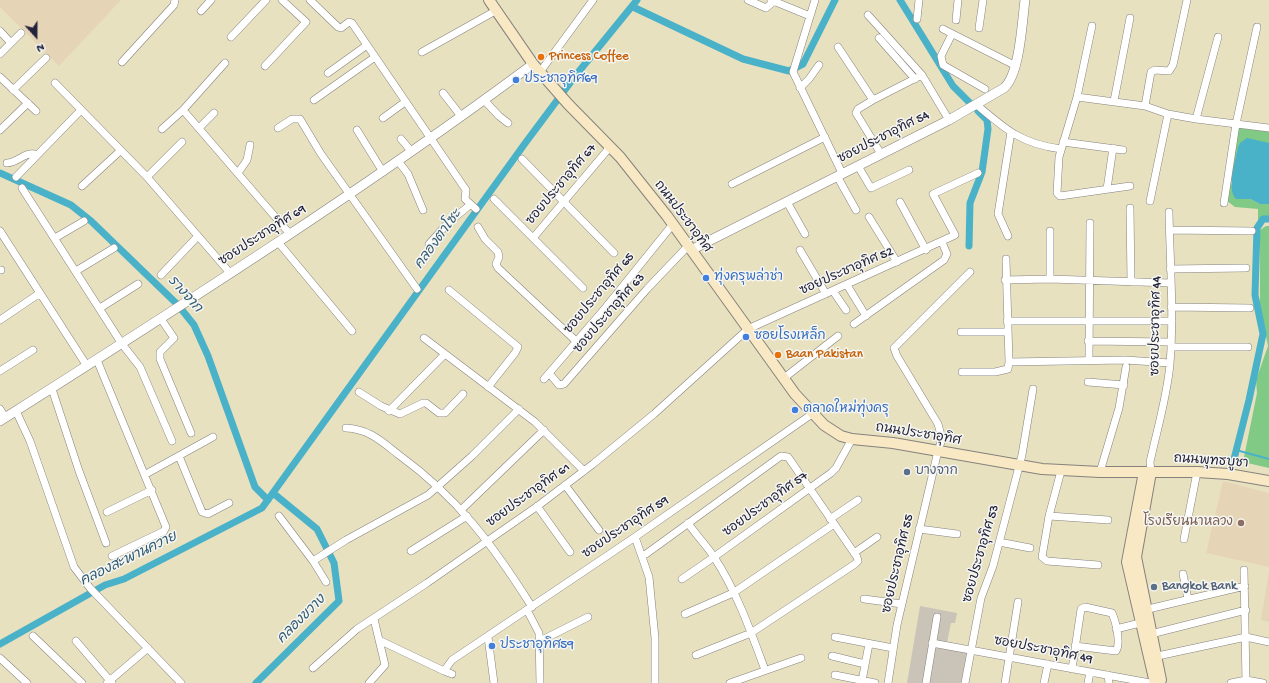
<!DOCTYPE html>
<html>
<head>
<meta charset="utf-8">
<style>
	body { margin:0 }
	#map { position:relative; width:1269px; height:683px; overflow:hidden; background:#e8e1c0; font-family:"Gochi Hand",sans-serif }
	canvas { display:block }
	.north { position:absolute; left:16px; top:16px; width:40px; height:40px; -webkit-text-stroke:3px #f6f6f2; paint-order:stroke; rotate:159deg; font-size:11px; font-weight:700; line-height:16px; text-align:center; color:#22223b }
	.north::after { content:''; display:block; margin:auto; width:14px; height:18px; background:#22223b; clip-path:polygon(50% 0,100% 100%,50% 72%,0 100%) }
</style>
</head>
<body>
<div id="map">
<canvas width="1269" height="683"></canvas>
<div class="north">N</div>
</div>
<script>
const ctx = document.querySelector('canvas').getContext('2d');
ctx.lineJoin = 'round';
function fillPath(path, color) { ctx.fillStyle = color; ctx.fill(path, 'evenodd'); }
function stroke(path, color, width, dash) { ctx.strokeStyle = color; ctx.lineWidth = width; ctx.lineCap = dash ? 'butt' : 'round'; ctx.setLineDash(dash || []); ctx.stroke(path); }
function drawText(font, color, halo, rows, align = 'center') {
  ctx.font = font + ' "Gochi Hand","Playpen Sans Thai",sans-serif'; ctx.lineWidth = 3; ctx.setLineDash([]); ctx.textBaseline = 'middle'; ctx.strokeStyle = halo; ctx.fillStyle = color; for (const [text, x, y, turn = 0] of rows) {
    ctx.save(); ctx.translate(x, y); ctx.rotate((+turn || 0) * Math.PI / 180); ctx.textAlign = isNaN(turn) ? turn : align; if (halo) ctx.strokeText(text, 0, 0); ctx.fillText(text, 0, 0); ctx.restore();
  }
}
const built = new Path2D(`
	M0,0H121L59,66L0,7Z
	M1223,481L1269,493V567L1206,553Z
	M1269,571V622L1261,620Z`);
const industrial = new Path2D(`
	M920,606L957,613L955,623H951L946,648L968,653L963,683H907Z`);
const green = new Path2D(`
	M1241,127L1269,131V143H1240L1231,183L1236,198L1250,199L1260,204H1269V216L1258,220V209L1235,207L1227,201L1238,129Z
	M1266,226H1269V468L1243,462L1257,393L1256,380L1268,346L1260,308V230Z`);
const water = new Path2D(`
	M1247,138L1269,143V204H1260L1250,199H1236C1226,189 1236,159 1238,147L1240,143Z`);
const stream = new Path2D(`
	M1236,450L1269,459`);
const canal = new Path2D(`
	M900,0L953,86L970,103
	M633,7L743,59L789,71L803,64L835,0
	M0,173L71,205L91,221L178,305L194,325L208,356L255,487L268,500
	M969,246L970,203L982,172L988,129L987,120L978,111
	M1234,459L1249,400L1263,334L1255,295L1257,228L1263,219H1269
	M0,644L105,585L124,579L262,508L526,142L576,75L637,0
	M256,683L339,601L334,563L317,529L273,493`);
const minor = new Path2D(`
	M310,0L338,27L341,28L349,22L352,23L466,190L465,199L476,209
	M748,0L766,8L774,1
	M771,0L810,16
	M815,0L793,72L842,173
	M201,11L211,0
	M868,15L922,75L949,120
	M917,19L919,0
	M956,20L958,0
	M1092,26L1077,97L1059,157L1057,193L1060,196L1130,186
	M979,28L983,0
	M943,29L1016,66
	M0,31L11,43
	M952,34L941,56L943,65L985,89
	M231,37L266,0
	M879,38L915,79
	M838,47L873,100L922,75
	M422,52L497,10
	M0,54L21,33
	M122,62L174,5L175,0
	M265,66L306,22L282,0
	M540,72L593,0
	M328,73L367,45
	M0,77L36,111
	M55,83L147,177L230,273
	M800,88L809,79L819,65
	M13,90L46,58
	M443,93L461,116
	M1077,97L1145,106L1168,114L1196,119L1269,128
	M314,100L375,57
	M484,100L499,116L508,123
	M873,100L858,109L856,113L881,154
	M1114,101L1130,18
	M977,105C1006,130 1022,144 1061,149
	M1145,106L1151,72L1155,70L1169,71L1173,65L1187,0
	M183,110L290,234
	M383,118L405,102
	M1196,119L1218,37
	M199,128L214,113
	M278,128L292,119H300L321,154L417,289
	M162,129L183,110L225,63
	M0,130L28,103
	M357,130L383,172
	M401,139L411,151
	M1063,142L1123,150
	M522,159L614,253
	M398,161L408,174L423,210
	M7,163C18,163 26,150 37,155
	M858,166L871,188L909,170
	M238,173L247,160L250,145
	M837,176L856,210
	M16,177L81,110
	M147,177L182,142
	M732,184L825,137
	M82,186L120,151
	M22,188L122,344L140,367L172,441
	M1107,189L1113,148
	M494,199L583,288
	M1150,201L1168,114
	M787,202L805,234
	M900,202L926,250
	M1224,203L1236,124L1257,27
	M1130,208L1131,282
	M869,217L897,262
	M478,227L485,239L498,252L499,257L496,264L498,268L576,341
	M1169,230L1252,231
	M0,231L87,366
	M1008,236L998,214L1011,132
	M55,238L84,221
	M533,238L610,147
	M278,242L352,331
	M429,244L449,222L470,205
	M800,250L826,294
	M1170,269L1246,268
	M0,270H1
	M76,271L114,248
	M161,275L198,236
	M1050,279V231
	M1005,280L1050,279L1170,283
	M847,285L866,316
	M449,290L518,347L515,353L488,387
	M833,291L846,310
	M1171,307L1250,308
	M100,308L138,284
	M161,319L174,338L160,352V359L191,433
	M0,320L40,293
	M1007,321H1172
	M854,324L944,260L947,254L942,242
	M961,332H1007
	M424,338L535,422L584,471
	M1088,341L1170,342
	M1171,347H1248
	M97,360L166,527L164,531L112,556
	M1089,360L1090,223
	M1009,362L1125,360L1170,363
	M0,371L33,350
	M962,372H995L1008,369L1009,362L1006,259
	M549,373L559,385L564,384L647,289L688,246
	M784,378L838,336
	M544,379L606,307L673,224
	M1088,382L1124,385
	M52,389L79,471L106,543
	M359,392L381,406L400,414L423,403H426L439,413H445L463,394
	M0,409L5,417
	M16,411L30,441L74,567L90,588L181,683
	M389,411L444,355
	M346,428C369,429 381,441 399,455C458,498 493,545 532,607
	M179,456L202,512L208,514L229,503
	M1061,471L1049,516L1042,557L1047,561L1098,565
	M1100,472L1119,408L1126,367
	M1151,472L1150,462C1157,430 1167,397 1170,364C1174,314 1170,263 1169,212
	M146,474L213,437
	M565,485L599,530
	M537,506L570,552
	M462,509L544,430
	M107,512L152,490
	M279,516L313,561L326,582
	M1049,516L1108,520
	M830,519L858,500
	M688,523C696,535 707,546 714,557C737,592 751,632 765,670
	M919,529L957,534
	M635,537L649,577L655,638V683
	M1184,539L1197,472
	M999,542L1030,548
	M411,551L467,516
	M854,553L877,537
	M646,554L781,456L788,457L857,557L858,561L855,564L751,633L696,655
	M313,561L346,540L428,495L472,456L519,409
	M1244,570L1246,683
	M1183,574L1188,599
	M682,579L714,557L831,473L836,468L852,439
	M864,599L902,604
	M527,610L539,633L540,683
	M1144,610L1245,586
	M685,614L733,593L834,524
	M1116,629L1144,622
	M1151,634L1246,610
	M33,636L82,683
	M488,637L494,683
	M835,637L893,648
	M76,641L112,683
	M381,641L444,671L452,660L635,537L812,414
	M540,641L588,617
	M932,643L1150,683
	M832,656L865,664
	M1153,657L1246,637L1269,642
	M0,658L27,683
	M313,668L357,629L427,583L539,505L593,464L654,414L748,329L955,235L933,194L978,173
	M1072,669L1081,609L1085,607L1112,613C1116,622 1121,643 1116,651L1075,646
	M444,671L452,674
	M835,675L875,683
	M1108,675L1109,683
	M862,681L869,644
	M107,683L148,648
	M369,683L385,665L374,619
	M730,683L801,658
	M888,683L897,625L938,451L942,439L938,424L897,356L894,348L970,272
	M926,683L937,617
	M965,683L981,598L993,566L1022,455L1033,389
	M1005,683L1018,602
	M1044,683L1048,664
	M1088,683L1090,672
	M1231,683L1246,680L1263,683`);
const tertiary = new Path2D(`
	M691,250L949,120L1004,88C1020,74 1022,22 1025,0
	M0,421C181,306 361,192 533,64`);
const secondary = new Path2D(`
	M489,0L533,64L568,104L620,157L667,216L795,394L824,425L841,436L852,439L893,443L1042,469L1100,472H1197L1228,474L1269,481
	M1144,472L1127,562L1155,683
	M1151,472L1136,557L1161,680`);
const markers = [
	[541,57,4,"#e8710a"],
	[516,80,4,"#3f7fe0"],
	[706,278,4,"#3f7fe0"],
	[746,337,4,"#3f7fe0"],
	[778,355,4,"#e8710a"],
	[795,410,4,"#3f7fe0"],
	[907,472,4,"#5c6f8a"],
	[1241,523,4,"#8d6e63"],
	[1154,587,4,"#5c6f8a"],
	[492,646,4,"#3f7fe0"]
];
const foodNames = [
	["Princess Coffee",549,57],
	["Baan Pakistan",786,355]
];
const shopNames = [
	["ประชาอุทิศ69",524,80],
	["ทุ่งครุพล่าช่า",714,278],
	["ซอยโรงเหล็ก",754,337],
	["ตลาดใหม่ทุ่งครุ",803,410],
	["ประชาอุทิศ59",500,646]
];
const streetNames = [
	["ซอยประชาอุทิศ 54",884,138,-27],
	["ซอยประชาอุทิศ 67",562,185,-50],
	["ถนนประชาอุทิศ",682,217,53],
	["ซอยประชาอุทิศ 69",263,236,-33],
	["ซอยประชาอุทิศ 52",847,272,-24],
	["ซอยประชาอุทิศ 65",600,294,-50],
	["ซอยประชาอุทิศ 63",610,314,-49],
	["ซอยประชาอุทิศ 44",1157,326,-89],
	["ถนนประชาอุทิศ",918,435,9],
	["ถนนพุทธบูชา",1211,462,4],
	["ซอยประชาอุทิศ 61",529,496,-36],
	["ซอยประชาอุทิศ 57",766,505,-36],
	["ซอยประชาอุทิศ 59",626,528,-34],
	["ซอยประชาอุทิศ 53",982,554,-74],
	["ซอยประชาอุทิศ 55",899,564,-77],
	["ซอยประชาอุทิศ 49",1043,651,11]
];
const serviceNames = [
	["บางจาก",915,472],
	["Bangkok Bank",1162,587]
];
const educationNames = [
	["โรงเรียนนาหลวง",1233,523]
];
const waterNames = [
	["คลองตาโซะ",439,240,-54],
	["รางจาก",184,295,48],
	["คลองสะพานควาย",129,560,-26],
	["คลองขวาง",302,620,-45]
];
fillPath(built, '#e6d4b7');
fillPath(industrial, '#cac3b8');
fillPath(green, '#81ca86');
fillPath(water, '#49b1c8');
stroke(stream, '#49b1c8', 2);
stroke(canal, '#49b1c8', 7);
stroke(minor, '#85827e', 8);
stroke(tertiary, '#85827e', 10);
stroke(secondary, '#85827e', 12);
stroke(minor, '#fff', 7);
stroke(tertiary, '#fff', 9);
stroke(secondary, '#f8e8c3', 10);
for (const [x, y, r, color] of markers) { const dot = new Path2D(); dot.arc(x, y, r, 0, 2 * Math.PI); ctx.fillStyle = color; ctx.fill(dot); stroke(dot, '#f6f6f2', 1.5); }
drawText('13px', '#c56008', '#f6f6f2', foodNames, 'left');
drawText('13px', '#366cbe', '#f6f6f2', shopNames, 'left');
drawText('13px', '#22223b', '#f6f6f2', streetNames);
drawText('13px', '#4e5e75', '#f6f6f2', serviceNames, 'left');
drawText('13px', '#785e54', '#f6f6f2', educationNames, 'right');
drawText('italic 14px', '#325b73', '#f6f6f2', waterNames);
</script>
</body>
</html>
